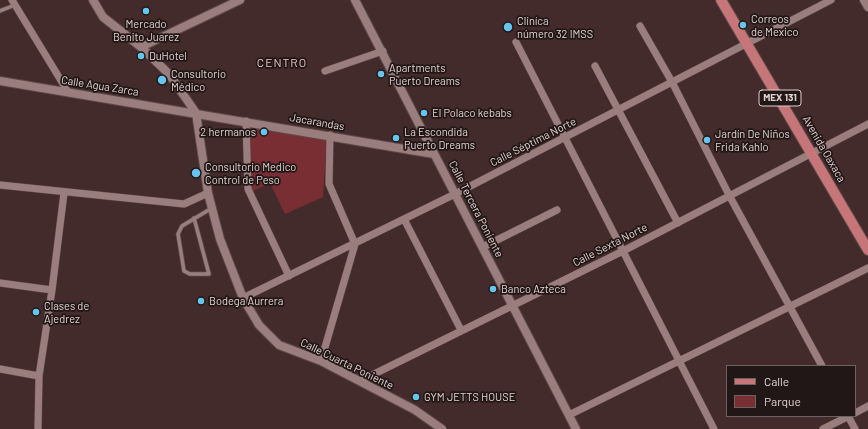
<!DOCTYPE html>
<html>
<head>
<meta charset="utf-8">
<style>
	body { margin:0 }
	#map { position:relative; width:868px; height:429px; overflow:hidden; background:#432b2b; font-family:Barlow,sans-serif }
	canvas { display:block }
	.legend { position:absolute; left:726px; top:365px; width:130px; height:52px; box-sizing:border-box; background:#221717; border:1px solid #6e6161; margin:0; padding:5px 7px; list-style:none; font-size:12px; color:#e1d0d0 }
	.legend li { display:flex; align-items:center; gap:8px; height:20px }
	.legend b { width:20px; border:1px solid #6e6161 }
</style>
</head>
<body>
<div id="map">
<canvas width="868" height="429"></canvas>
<ul class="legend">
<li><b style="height:5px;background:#c67578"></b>Calle</li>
<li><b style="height:11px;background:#782e33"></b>Parque</li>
</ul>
</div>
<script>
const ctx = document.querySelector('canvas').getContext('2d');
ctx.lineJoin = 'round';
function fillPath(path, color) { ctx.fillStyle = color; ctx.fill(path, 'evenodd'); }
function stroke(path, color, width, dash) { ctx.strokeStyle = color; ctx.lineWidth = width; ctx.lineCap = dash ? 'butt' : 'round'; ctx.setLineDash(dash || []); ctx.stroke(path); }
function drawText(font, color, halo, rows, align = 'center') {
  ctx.font = font + ' Barlow,sans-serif'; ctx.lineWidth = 3.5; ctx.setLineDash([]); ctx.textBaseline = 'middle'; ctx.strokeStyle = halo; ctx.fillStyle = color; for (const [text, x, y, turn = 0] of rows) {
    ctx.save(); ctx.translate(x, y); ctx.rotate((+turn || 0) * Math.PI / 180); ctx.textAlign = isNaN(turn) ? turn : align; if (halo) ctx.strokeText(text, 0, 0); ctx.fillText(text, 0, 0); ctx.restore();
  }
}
const green = new Path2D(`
	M249,125L327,137L323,197L285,214L270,183L251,192Z`);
const service = new Path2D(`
	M0,11L15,5
	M194,218L209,274H190L184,271L178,234L182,226L212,208`);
const minor = new Path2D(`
	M12,0L68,92
	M640,26L672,82L729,195L822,366
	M516,42L714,429
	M595,66L678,223
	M325,71L383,51
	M246,121L248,189L289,276
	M0,185L184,204L208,193
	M404,219L461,330
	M483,247L557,210
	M0,283L52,290
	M243,298L455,194L831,0
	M321,361L355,244L329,184L330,135
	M0,369L39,376
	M360,381L623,251L868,124
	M855,413L868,406
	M569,415L868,268
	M848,416L855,429
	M38,429L39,376L52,290L64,193
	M823,429L849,416`);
const tertiary = new Path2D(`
	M93,0L103,17L141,47L169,74L196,113L208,193L220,239L243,298L259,325L279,345L321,361L415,410L442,429
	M355,0L576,429
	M864,0L868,7
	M141,47L240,0
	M0,81L434,154`);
const primary = new Path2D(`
	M721,0L868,250`);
const markers = [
	[146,11,4,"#65c5ee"],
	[743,25,4,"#65c5ee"],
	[508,27,5,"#65c5ee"],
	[141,56,4,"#65c5ee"],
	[381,74,4,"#65c5ee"],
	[162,80,5,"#65c5ee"],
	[424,113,4,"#65c5ee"],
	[264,132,4,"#65c5ee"],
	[396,138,4,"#65c5ee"],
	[707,140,4,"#65c5ee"],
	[196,173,5,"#65c5ee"],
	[493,289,4,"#65c5ee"],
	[201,301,4,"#65c5ee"],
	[36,312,4,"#65c5ee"],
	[416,397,4,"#65c5ee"]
];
const shields = [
	[780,98,42]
];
const shieldNames = [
	["MEX 131",780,98]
];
const poiNames = [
	["Correos",751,19],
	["de Mexico",751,32],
	["Cliníca",517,21],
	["número 32 IMSS",517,34],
	["Mercado",146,24,"center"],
	["Benito Juarez",146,37,"center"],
	["DuHotel",149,56],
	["Apartments",389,68],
	["Puerto Dreams",389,81],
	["Consultorio",171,74],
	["Médico",171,87],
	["El Polaco kebabs",432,113],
	["2 hermanos",256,132,"right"],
	["La Escondida",404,132],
	["Puerto Dreams",404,145],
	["Jardín De Niños",715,134],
	["Frida Kahlo",715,147],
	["Consultorio Medico",205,167],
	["Control de Peso",205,180],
	["Banco Azteca",501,289],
	["Bodega Aurrera",209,301],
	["Clases de",44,306],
	["Ajedrez",44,319],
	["GYM JETTS HOUSE",424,397]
];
const streetNames = [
	["Calle Agua Zarca",100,86,9],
	["Jacarandas",317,122,10],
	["Calle Séptima Norte",533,142,-27],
	["Avenida Oaxaca",824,149,60],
	["Calle Tercera Poniente",476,209,63],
	["Calle Sexta Norte",610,245,-27],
	["Calle Cuarta Poniente",347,364,26]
];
const neighbourhoodNames = [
	["CENTRO",282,63]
];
fillPath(green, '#782e33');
stroke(service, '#5d4849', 5);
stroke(minor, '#5d4849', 8);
stroke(tertiary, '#5d4849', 10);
stroke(primary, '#5d4849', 12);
stroke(service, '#9a7d7d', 3.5);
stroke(minor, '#9a7d7d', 7);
stroke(tertiary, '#9a7d7d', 8);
stroke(primary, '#c67578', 10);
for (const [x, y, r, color] of markers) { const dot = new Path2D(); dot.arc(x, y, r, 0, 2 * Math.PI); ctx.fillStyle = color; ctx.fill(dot); stroke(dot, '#221717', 1.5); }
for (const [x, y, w] of shields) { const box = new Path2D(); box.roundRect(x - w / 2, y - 8, w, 16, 3); ctx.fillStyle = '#221717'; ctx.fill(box); stroke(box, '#e1d0d0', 1); }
drawText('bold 10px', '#e1d0d0', null, shieldNames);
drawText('11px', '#e1d0d0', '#221717', poiNames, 'left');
drawText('11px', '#e1d0d0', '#221717', streetNames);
ctx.letterSpacing = '1px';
drawText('12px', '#e3c3c2', '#221717', neighbourhoodNames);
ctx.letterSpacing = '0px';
</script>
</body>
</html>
